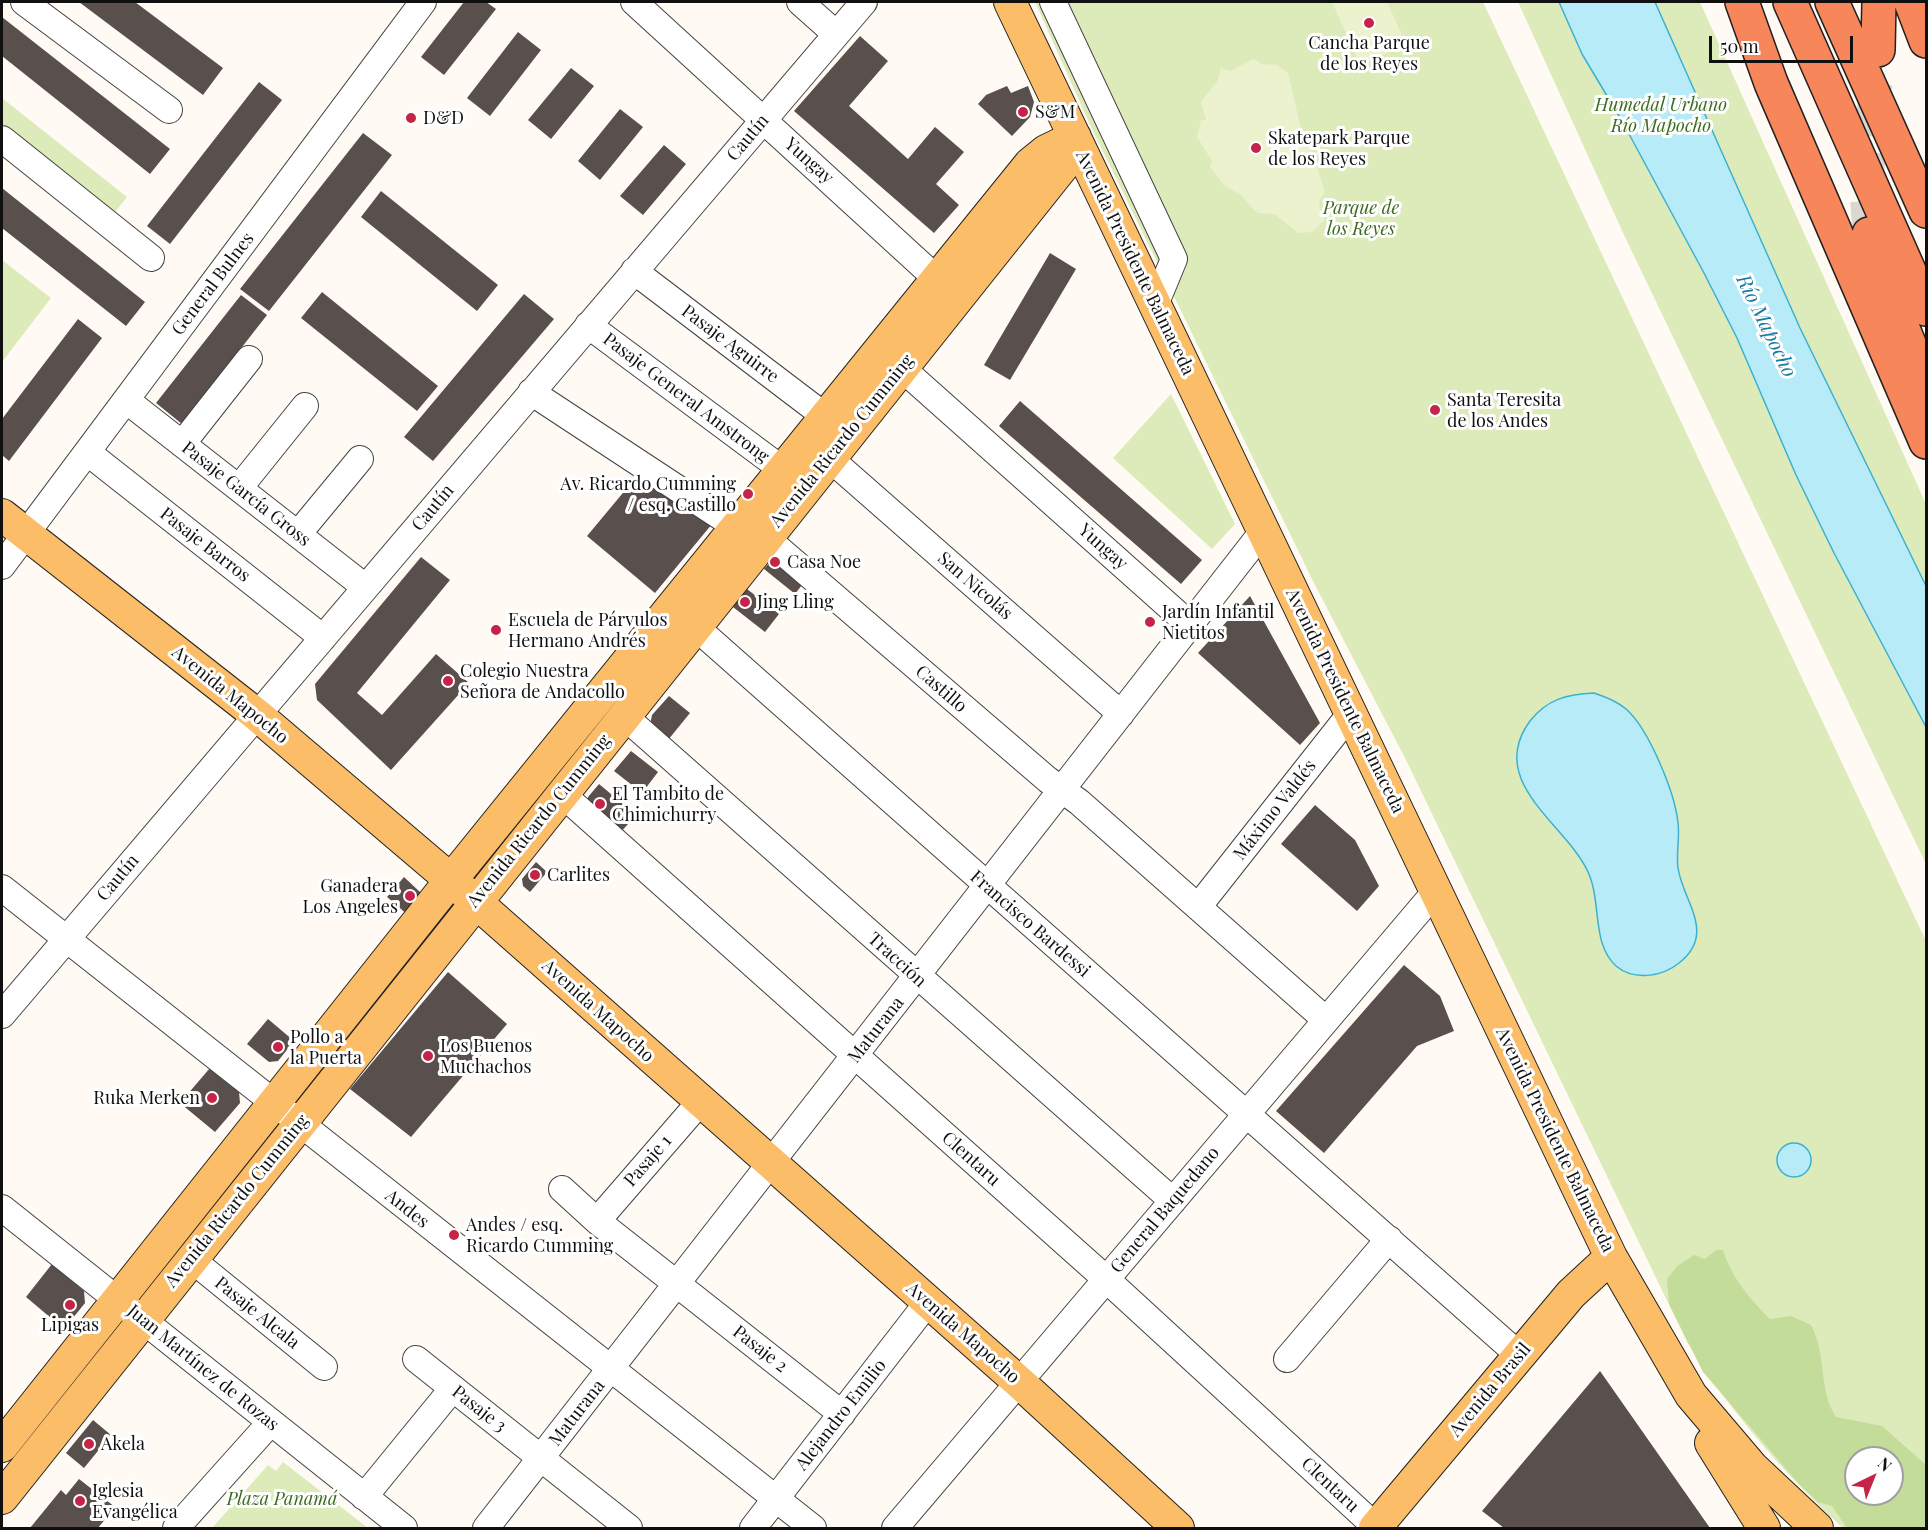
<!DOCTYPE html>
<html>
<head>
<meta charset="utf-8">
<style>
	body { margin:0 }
	#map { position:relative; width:1928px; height:1530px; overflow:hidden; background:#fffbf4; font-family:"Playfair Display",serif }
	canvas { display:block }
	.frame { position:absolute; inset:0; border:3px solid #101010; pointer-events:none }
	.north { position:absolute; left:1844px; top:1446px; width:60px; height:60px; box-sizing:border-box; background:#fff; border:2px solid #9f9f9f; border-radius:50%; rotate:43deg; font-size:16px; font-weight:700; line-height:24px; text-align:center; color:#101010 }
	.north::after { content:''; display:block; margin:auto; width:21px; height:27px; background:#c52448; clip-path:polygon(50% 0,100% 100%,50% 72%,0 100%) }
	.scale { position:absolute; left:1709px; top:36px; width:144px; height:27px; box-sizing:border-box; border:3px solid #101010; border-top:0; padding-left:8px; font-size:18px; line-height:21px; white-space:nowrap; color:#101010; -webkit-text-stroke:4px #fff; paint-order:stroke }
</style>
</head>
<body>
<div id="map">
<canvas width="1928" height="1530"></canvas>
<div class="frame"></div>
<div class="north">N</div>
<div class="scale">50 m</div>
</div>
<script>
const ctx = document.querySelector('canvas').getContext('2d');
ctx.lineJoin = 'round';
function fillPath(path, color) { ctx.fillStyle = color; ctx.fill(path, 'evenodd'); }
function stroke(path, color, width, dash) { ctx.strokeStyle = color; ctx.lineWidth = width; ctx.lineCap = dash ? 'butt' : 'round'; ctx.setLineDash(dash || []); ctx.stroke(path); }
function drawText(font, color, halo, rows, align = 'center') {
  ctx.font = font + ' "Playfair Display",serif'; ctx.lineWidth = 6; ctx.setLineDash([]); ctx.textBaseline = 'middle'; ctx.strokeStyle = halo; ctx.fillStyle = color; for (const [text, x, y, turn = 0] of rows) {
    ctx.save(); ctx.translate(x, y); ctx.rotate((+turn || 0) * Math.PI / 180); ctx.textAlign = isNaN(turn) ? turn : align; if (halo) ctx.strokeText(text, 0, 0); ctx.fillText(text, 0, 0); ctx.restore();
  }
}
const green = new Path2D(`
	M1035,2H1483L1926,941V1528H1843C1783,1473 1730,1411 1687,1342L1406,760L1315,585L1091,127ZM1856,1458H1892V1494H1856Z
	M1518,2H1700L1926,504V864L1624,235Z
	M2,98L127,197L111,217L2,131Z
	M2,260L51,298L2,362Z
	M1171,394L1235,524L1212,549L1113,458Z
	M283,1462L368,1528H212L268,1465L276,1471Z`);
const forest = new Path2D(`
	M1716,1250H1723C1731,1277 1750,1299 1770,1319L1791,1316L1811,1325C1827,1354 1818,1390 1836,1417L1882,1426L1926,1465V1528H1847L1832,1506L1818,1502L1799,1484L1703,1372L1669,1304L1667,1279L1677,1266L1694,1255L1705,1259ZM1856,1458H1892V1494H1856Z`);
const pitch = new Path2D(`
	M1332,2H1387L1406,44L1360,65Z
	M1254,59L1261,64L1277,65L1288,73L1303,138L1308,141L1325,192C1314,205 1321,207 1325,220L1312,232L1299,233L1274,214L1258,213L1254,210L1242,196L1224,185L1210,167L1212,161L1197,137L1201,120H1206L1201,102L1218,80L1221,68L1230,71Z`);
const water = new Path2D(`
	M1559,2H1655L1800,328L1926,586V727L1834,553L1796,475L1737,338L1704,273L1622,121L1582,54Z
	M1594,693C1606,697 1617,701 1626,709C1649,729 1675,793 1678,823C1680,838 1676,853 1678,868C1683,902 1717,933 1679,963C1662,977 1634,981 1616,966C1591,943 1602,902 1588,872C1567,825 1485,782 1530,721C1547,699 1568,694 1594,693Z
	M1777 1160a17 17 0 1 1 34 0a17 17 0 1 1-34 0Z`);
const building = new Path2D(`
	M79,2H135L223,68L203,95Z
	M464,2H486L496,9L444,75L421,57Z
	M2,17L170,149L150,174L2,56Z
	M518,32L541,50L490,116L467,98Z
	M860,36L888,61L849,106L908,159L935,127L964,152L936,184L959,205L934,233L794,111Z
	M571,68L594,86L551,139L528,120Z
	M259,82L282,100L170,244L147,226Z
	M1007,86L1011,93L1028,86L1034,102L1030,117L1012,136L978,104L986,95Z
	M620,109L643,127L600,180L578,161Z
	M363,133L392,155L269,311L240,289Z
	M664,145L686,164L643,215L620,196Z
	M2,188L145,302L126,326L2,228Z
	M381,191L498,285L477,311L361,217Z
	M1050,253L1076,269L1010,380L984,365Z
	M322,292L438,386L417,411L301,318Z
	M524,294L554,319L433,461L404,437Z
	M241,295L267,315L182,424L156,403Z
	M78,319L102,338L9,461L2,455V419Z
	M1020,401L1202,560L1181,584L999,426Z
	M637,476L712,524L655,593L587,536Z
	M421,557L450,580L357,693L382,715L436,654L469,683L391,770L317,700L315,684Z
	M774,557L805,581L795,594L764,569Z
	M747,589L779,614L765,632L733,607Z
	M1250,596L1320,723L1300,745L1198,653Z
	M669,696L690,713L668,740L650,725L652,715Z
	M631,751L658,772L642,793L614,771Z
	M599,784L636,815L620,833L588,806V797Z
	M1315,805L1355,840L1379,886L1357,911L1281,844Z
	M536,862L547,872L530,892L523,886L522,879Z
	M404,877L421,893L408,915L387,897Z
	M1404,965L1440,996L1454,1031L1417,1046L1324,1153L1276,1111Z
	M448,972L507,1024L411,1137L350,1089Z
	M268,1019L294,1041L278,1061L269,1062L247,1044Z
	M210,1068L239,1092L240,1103L215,1132L180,1103Z
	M52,1264L84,1291L85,1303L64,1329L26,1297Z
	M1600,1371L1710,1528H1504L1482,1511Z
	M93,1420L111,1435L84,1468L66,1453Z
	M79,1479L115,1507L98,1528H30L61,1490L66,1495Z`);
const highwayTunnel = new Path2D(`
	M1869,234L1866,189L1876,84`);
const minor = new Path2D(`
	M24,2L169,110
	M634,2L950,291
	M800,2L836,34
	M1053,2L1174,259L1155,305
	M2,139L151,258
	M634,271L826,417
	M588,325L783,470
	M888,356L1190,625
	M531,392L718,515L737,527L765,537L1048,780L1079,802L1326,1020
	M126,400L365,587
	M182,444L249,359
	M87,452L323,638
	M828,457L1121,714
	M239,488L305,406
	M298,534L360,459
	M2,566L423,2
	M683,616L1519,1355
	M624,716L1173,1201
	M562,794L1106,1279L1376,1527
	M2,888L813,1528
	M1198,907L1351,713
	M2,1015L864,2
	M562,1189L597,1221L842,1414
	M2,1208L404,1528
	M597,1221L700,1102
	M191,1259L324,1367
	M416,1359L629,1528
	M1287,1359L1389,1239
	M364,1497L453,1388
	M176,1528L271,1422
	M486,1528L1264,530
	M753,1528L928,1302
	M895,1528L1436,891`);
const major = new Path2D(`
	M1010,2L1611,1257L1691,1395L1753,1468L1817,1528
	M2,515L257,715L451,880L1019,1382L1178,1528
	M1711,1443L1764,1528
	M2,1446L451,880L1030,164L1046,151L1075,137
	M2,1498L1079,146
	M1375,1528L1571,1294L1611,1257`);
const highway = new Path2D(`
	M1742,2L1771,83L1926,442
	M1790,2L1926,309
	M1832,2L1926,211
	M1911,2L1926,41
	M1878,50L1879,2
	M1869,234L1875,260L1926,385`);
const markers = [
	[1369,23,6,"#c52448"],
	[1023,112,6,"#c52448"],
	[411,118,6,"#c52448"],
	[1256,148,6,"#c52448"],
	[1435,410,6,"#c52448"],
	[748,494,6,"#c52448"],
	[775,562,6,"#c52448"],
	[745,602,6,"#c52448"],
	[1150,622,6,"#c52448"],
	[496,630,6,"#c52448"],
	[448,681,6,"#c52448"],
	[600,804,6,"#c52448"],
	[535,875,6,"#c52448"],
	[410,896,6,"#c52448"],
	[278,1047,6,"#c52448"],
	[428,1056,6,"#c52448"],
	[212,1098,6,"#c52448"],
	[454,1235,6,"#c52448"],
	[70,1305,6,"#c52448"],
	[89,1444,6,"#c52448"],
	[80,1501,6,"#c52448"]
];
const poiNames = [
	["Cancha Parque",1369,43,"center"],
	["de los Reyes",1369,64,"center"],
	["S&M",1035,112],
	["D&D",423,118],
	["Skatepark Parque",1268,138],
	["de los Reyes",1268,159],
	["Santa Teresita",1447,400],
	["de los Andes",1447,421],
	["Av. Ricardo Cumming",736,484,"right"],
	["/ esq. Castillo",736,505,"right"],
	["Casa Noe",787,562],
	["Jing Lling",757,602],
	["Jardín Infantil",1162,612],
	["Nietitos",1162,633],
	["Escuela de Párvulos",508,620],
	["Hermano Andrés",508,641],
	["Colegio Nuestra",460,671],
	["Señora de Andacollo",460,692],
	["El Tambito de",612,794],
	["Chimichurry",612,815],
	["Carlites",547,875],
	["Ganadera",398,886,"right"],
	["Los Angeles",398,907,"right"],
	["Pollo a",290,1037],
	["la Puerta",290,1058],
	["Los Buenos",440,1046],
	["Muchachos",440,1067],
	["Ruka Merken",200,1098,"right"],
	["Andes / esq.",466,1225],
	["Ricardo Cumming",466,1246],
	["Lipigas",70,1325,"center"],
	["Akela",101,1444],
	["Iglesia",92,1491],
	["Evangélica",92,1512]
];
const parkNames = [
	["Humedal Urbano",1661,105],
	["Río Mapocho",1661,126],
	["Parque de",1361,208],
	["los Reyes",1361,229],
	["Plaza Panamá",282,1499]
];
const streetNames = [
	["Cautín",748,138,-50],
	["Yungay",809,161,42],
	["Avenida Presidente Balmaceda",1135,263,64],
	["General Bulnes",213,284,-53],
	["Pasaje Aguirre",730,344,37],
	["Pasaje General Amstrong",686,398,37],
	["Avenida Ricardo Cumming",842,441,-51],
	["Pasaje García Gross",246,494,38],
	["Cautín",433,508,-50],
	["Pasaje Barros",205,545,38],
	["Yungay",1103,547,42],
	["San Nicolás",975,586,41],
	["Castillo",941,689,41],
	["Avenida Mapocho",230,695,39],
	["Avenida Presidente Balmaceda",1345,701,64],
	["Máximo Valdés",1275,810,-52],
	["Avenida Ricardo Cumming",539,821,-51],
	["Cautín",118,878,-50],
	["Francisco Bardessi",1030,924,41],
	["Tracción",897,960,42],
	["Avenida Mapocho",598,1011,42],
	["Maturana",876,1030,-52],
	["Avenida Presidente Balmaceda",1555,1140,64],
	["Clentaru",971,1159,42],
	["Pasaje 1",648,1161,-49],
	["Avenida Ricardo Cumming",237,1201,-51],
	["Andes",407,1209,38],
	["General Baquedano",1165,1210,-50],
	["Pasaje Alcala",257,1313,39],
	["Avenida Mapocho",963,1333,41],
	["Pasaje 2",760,1349,38],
	["Juan Martínez de Rozas",203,1368,39],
	["Avenida Brasil",1490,1390,-50],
	["Pasaje 3",479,1409,38],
	["Maturana",577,1413,-52],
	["Alejandro Emilio",841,1415,-52],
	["Clentaru",1330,1485,43]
];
const waterNames = [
	["Río Mapocho",1766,326,64]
];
fillPath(green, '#ddebbb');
fillPath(forest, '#c4dc9a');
fillPath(pitch, '#ecf2cd');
fillPath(water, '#b7ebf8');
stroke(water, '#3cb0d1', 1.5);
fillPath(building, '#594f4c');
stroke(highwayTunnel, '#dbd8d2', 33, [33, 16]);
stroke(minor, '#434343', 28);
stroke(major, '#212121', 34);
stroke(highway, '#212121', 36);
stroke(minor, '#fff', 26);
stroke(major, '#fbbd68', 32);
stroke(highway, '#f7865a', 33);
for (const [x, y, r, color] of markers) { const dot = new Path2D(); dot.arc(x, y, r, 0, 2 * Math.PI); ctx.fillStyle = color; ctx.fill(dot); stroke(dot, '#fff', 2); }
drawText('18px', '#101010', '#fff', poiNames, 'left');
drawText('italic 18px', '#3b6b1e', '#fff', parkNames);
drawText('18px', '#101010', '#fff', streetNames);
drawText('italic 20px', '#157ba0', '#fff', waterNames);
</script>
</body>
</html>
